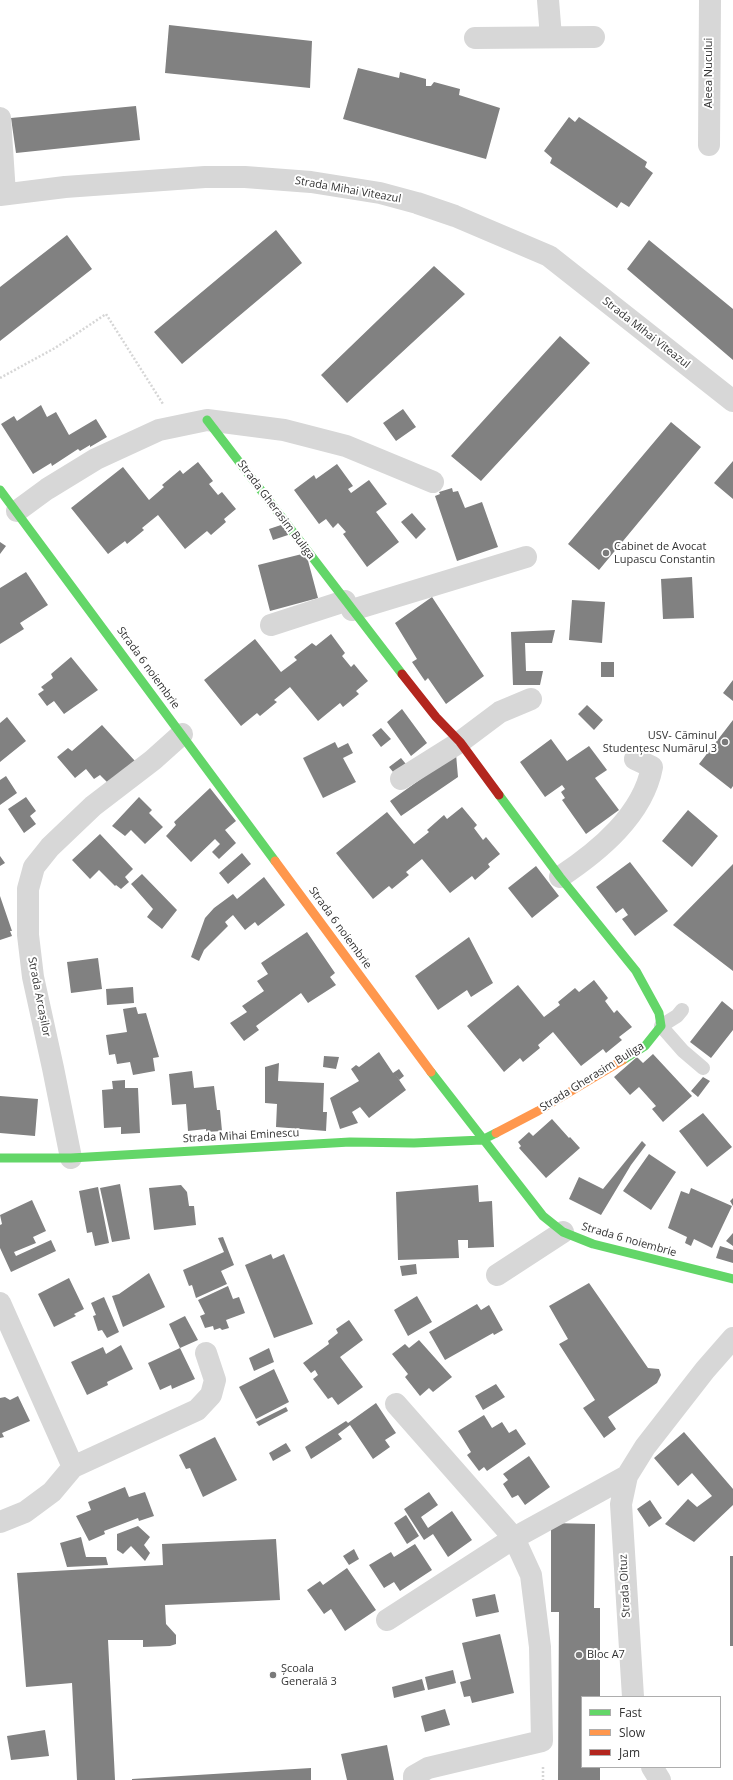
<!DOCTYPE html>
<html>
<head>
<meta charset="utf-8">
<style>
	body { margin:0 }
	#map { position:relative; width:733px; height:1780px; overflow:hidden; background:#fff; font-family:"Open Sans",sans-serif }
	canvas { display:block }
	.legend { position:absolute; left:581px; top:1696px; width:140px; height:72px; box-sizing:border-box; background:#fff; border:1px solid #adadad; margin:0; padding:5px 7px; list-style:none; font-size:12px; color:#333 }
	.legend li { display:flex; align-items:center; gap:8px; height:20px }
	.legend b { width:20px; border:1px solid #adadad }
</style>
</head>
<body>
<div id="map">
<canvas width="733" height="1780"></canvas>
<ul class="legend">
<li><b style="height:5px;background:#63d668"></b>Fast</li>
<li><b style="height:5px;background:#ff974d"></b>Slow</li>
<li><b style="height:5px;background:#b3261e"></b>Jam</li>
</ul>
</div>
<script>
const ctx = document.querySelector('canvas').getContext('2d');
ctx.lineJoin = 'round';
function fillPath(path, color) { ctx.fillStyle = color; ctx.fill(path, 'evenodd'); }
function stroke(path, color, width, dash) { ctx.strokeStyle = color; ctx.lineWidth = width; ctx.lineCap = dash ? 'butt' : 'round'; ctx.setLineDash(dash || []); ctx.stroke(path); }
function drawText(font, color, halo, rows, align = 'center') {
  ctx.font = font + ' "Open Sans",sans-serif'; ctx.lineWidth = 4; ctx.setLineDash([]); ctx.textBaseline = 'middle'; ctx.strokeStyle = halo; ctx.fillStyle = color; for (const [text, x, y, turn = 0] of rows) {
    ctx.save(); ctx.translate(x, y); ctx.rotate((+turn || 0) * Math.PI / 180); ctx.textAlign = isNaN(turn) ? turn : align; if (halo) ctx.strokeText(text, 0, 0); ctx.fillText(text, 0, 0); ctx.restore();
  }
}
const building = new Path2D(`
	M169,25L312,41L310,88L165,73Z
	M358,68L399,78L400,72L426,79V86H431L434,82L460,89L459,95L500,108L486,159L343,119Z
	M136,106L140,140L16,153L11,118Z
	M569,117L575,122L579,117L647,162L645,167L653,173L629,207L621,202L617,208L550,163L552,158L544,151Z
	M276,230L302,263L182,364L154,332Z
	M67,235L92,269L0,341V287Z
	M649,240L733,309V360L627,269Z
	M434,266L465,294L347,403L321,375Z
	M560,336L590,363L481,481L451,456Z
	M41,405L47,417L56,412L69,435L96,419L107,437L90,447V445L80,451L78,449L52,466L51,463L33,474L1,424L14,416L17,421Z
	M403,409L416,427L396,441L383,423Z
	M671,422L701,447L599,570L568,544Z
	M733,461V499L714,483Z
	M198,462L213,481L209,484L218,495L222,492L236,509L224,519L226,522L211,535L207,531L185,549L158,515L142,528L144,530L127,544L125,541L108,554L71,508L123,467L149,500L164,487L162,485L180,470L183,474Z
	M337,464L353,486L348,489L351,493L369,480L387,504L376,512L399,542L367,567L343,534L346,532L338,523L333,528L326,519L319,524L294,490L314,475L316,479Z
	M452,488L453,492L458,491L465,508L482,502L498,547L457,561L435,496L440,494L439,492Z
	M412,513L426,529L416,539L401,522Z
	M284,524L288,535L273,540L269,529Z
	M0,542L6,546L0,554Z
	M306,553L318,598L270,611L258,565Z
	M26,572L48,605L20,623L24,629L0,644V588Z
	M692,577L694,618L663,619L661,579Z
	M432,597L484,676L446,704L428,678L425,681L412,662L417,659L395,623Z
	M572,600L605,602L602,643L569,640Z
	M555,630L552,643H525L526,671H543L540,685H513L511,632Z
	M331,634L345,653L342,656L351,667L354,664L368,681L356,691L359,694L343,707L340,703L318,721L290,687L274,700L277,702L260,716L257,713L241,726L204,680L255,639L281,672L297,660L294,657L312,643L316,646Z
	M71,657L98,690L64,714L54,701L47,706L38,694L44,690L41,687L53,678L51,674Z
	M601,662H614V677H601Z
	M733,680V701L723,693Z
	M587,705L603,720L594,730L578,714Z
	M402,709L427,743L411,756L387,722Z
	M7,717L26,741L0,762V723Z
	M733,720V786L731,789L699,764Z
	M102,725L135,761L109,784L100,775L94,779L86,769L75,778L57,757L68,748L72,751Z
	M381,728L391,739L381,747L372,735Z
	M551,739L567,761L589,746L607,770L595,778L619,810L586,834L562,800L565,798L561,792L565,789L562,785L545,797L520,762Z
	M335,742L338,748L348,743L353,753L343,758L356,782L323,798L303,758Z
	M456,754L458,777L401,816L390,801Z
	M401,758L410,769L398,778L389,767Z
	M6,776L17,793L0,805V780Z
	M210,788L236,821L225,830L236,843L219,859L212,852L220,844L215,839L191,862L166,836L176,825L174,822Z
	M26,797L36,811L30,816L36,824L24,833L8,809Z
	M139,797L152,810L149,813L163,827L145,844L131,830L125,836L112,826Z
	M462,807L477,825L474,828L483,840L486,837L500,854L488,864L490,867L475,880L472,876L450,893L422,859L406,872L409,875L392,889L389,886L373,899L336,853L387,812L414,844L429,832L427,830L444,815L447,819Z
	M688,810L718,836L692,867L662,841Z
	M100,834L133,869L125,877L129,882L121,889L116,885L115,886L99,870L90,879L72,860Z
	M242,853L251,864L228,884L219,873Z
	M0,856L5,863L0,866Z
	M630,862L668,911L635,936L622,919L628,915L623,908L616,913L596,887Z
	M733,864V971L673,925Z
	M536,866L559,896L532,918L508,888Z
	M142,874L177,910L162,929L147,917L153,909L131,884Z
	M264,877L285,905L258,926L255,922L245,930L233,915L225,922L228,926L204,950L199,961L191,957L205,918L214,908L233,894L237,899Z
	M0,896L12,931H10L12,936L0,940Z
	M307,932L335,973L330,977L336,985L308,1003L301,993L256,1026L259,1030L244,1041L230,1023L247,1012L242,1006L264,991L257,981L268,974L261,963Z
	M469,937L493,983L471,997L467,990L438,1010L415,976Z
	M98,958L102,989L71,993L67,962Z
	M594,980L608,998L605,1001L614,1013L617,1010L632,1027L619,1037L622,1040L606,1053L603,1049L581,1066L553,1032L538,1045L540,1048L523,1062L520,1058L504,1072L467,1026L518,985L544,1017L560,1005L558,1002L575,988L579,992Z
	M133,987L134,1003L107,1005L106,989Z
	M722,1001L733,1010V1030L711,1058L690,1042Z
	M136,1007L138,1014L146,1013L159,1057L153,1058L155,1071L133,1075L130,1062L117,1064L115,1054L109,1055L106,1035L127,1032L123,1009Z
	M379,1052L393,1073L399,1069L404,1076L399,1080L395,1074L406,1090L369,1118L360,1107L352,1112L358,1123L340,1129L330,1098L359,1081L351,1069L356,1065L359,1067Z
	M653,1054L692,1096L663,1122L652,1109L656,1106L639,1087L630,1095L614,1077L637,1057L643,1063Z
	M324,1056L339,1057L336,1069L323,1067Z
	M279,1063L278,1081L324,1083L323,1112H327L326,1131L276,1127L277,1104L265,1103V1067Z
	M192,1071L194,1088L214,1086L217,1110H220L222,1131L206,1132V1129L188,1131L186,1104L172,1105L169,1074Z
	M703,1077L710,1081L698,1097L691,1091Z
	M125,1080V1088H138L140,1133L121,1134V1127L104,1128L102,1090L113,1089L112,1081Z
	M0,1096L38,1099L35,1136L0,1133Z
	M703,1113L732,1147L707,1167L679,1131Z
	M552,1119L569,1138L570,1137L580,1148L546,1178L519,1148L521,1146L518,1142L529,1132L533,1136Z
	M642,1141L646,1145L631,1165L601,1215L569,1199L579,1177L603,1189Z
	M649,1154L676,1172L651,1210L623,1191Z
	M120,1184L130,1239L112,1242L100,1188Z
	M181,1185L187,1192L189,1206H194L196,1225L154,1230L149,1188Z
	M478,1185L479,1202L492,1201L494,1247L468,1248V1240H458L459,1258L398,1260L396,1192Z
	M98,1187L109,1243L95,1246L92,1232L87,1233L79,1191Z
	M691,1188L732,1206L712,1248L694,1239L691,1246L685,1243L687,1237L668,1228L681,1191L689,1194Z
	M733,1198V1206L730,1201Z
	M32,1200L46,1231L33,1237L36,1243L14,1252L16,1256L51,1240L56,1251L11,1272L0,1248V1225L2,1224L0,1215Z
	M733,1233V1246L726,1241Z
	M223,1237L234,1265L221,1271L227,1284L196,1298L192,1285L189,1286L183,1270L224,1252L218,1238Z
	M720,1246L733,1250V1263L716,1258Z
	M271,1254L273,1259L284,1254L313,1324L274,1338L245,1265Z
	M416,1264L417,1274L402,1276L400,1266Z
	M149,1273L165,1307L123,1327L112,1296L119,1294Z
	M69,1278L84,1309L74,1314L76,1316L54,1327L38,1294Z
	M589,1283L648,1368L659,1369L661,1375L657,1383L608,1417L616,1429L604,1438L583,1408L595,1400L559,1344L568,1339L549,1306Z
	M228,1286L233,1299L239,1297L245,1313L226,1320L229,1328L222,1330L220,1328L214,1330L213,1326L205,1328L200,1316L205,1314L198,1300Z
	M417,1296L432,1322L408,1336L394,1310Z
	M104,1297L119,1332L107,1338L102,1330L98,1331L93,1316L96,1315L91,1303Z
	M477,1304L481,1310L489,1305L503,1330L494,1335L493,1333L445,1360L429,1332Z
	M185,1316L198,1340L180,1348L169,1324Z
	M349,1320L363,1340L340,1357L363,1387L338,1405L332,1397L328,1399L313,1379L318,1375L315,1370L311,1373L303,1363L329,1344L328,1341L338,1333L336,1329Z
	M419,1340L452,1377L433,1392L429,1388L420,1396L405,1377L408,1374L392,1354L405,1344L409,1348Z
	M121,1345L133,1369L107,1382L108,1385L87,1395L71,1362L103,1347L106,1354Z
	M180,1348L195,1379L172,1389L171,1385L160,1390L148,1363Z
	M269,1348L274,1362L254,1371L249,1358Z
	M274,1369L289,1402L256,1419L239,1387Z
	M496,1384L505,1397L483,1410L475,1396Z
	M18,1396L30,1421L2,1433L4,1437L0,1438V1398L5,1397L10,1400Z
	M376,1403L396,1433L385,1440L390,1447L373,1459L350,1425L338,1434L342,1439L311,1459L305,1447L346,1421L348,1423Z
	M286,1407L288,1411L259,1426L256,1422Z
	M484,1415L492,1428L502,1422L509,1433L516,1429L526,1444L487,1471L484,1467L479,1471L467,1455L471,1452L458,1431Z
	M684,1432L733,1489V1505L694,1542L665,1524L688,1499L697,1507L712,1496L692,1473L678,1486L654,1458Z
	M215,1437L237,1480L203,1497L190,1468L186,1469L179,1455Z
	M286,1443L291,1451L273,1461L269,1453Z
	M529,1456L550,1487L525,1505L518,1495L512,1498L503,1484L508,1480L503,1474Z
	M125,1487L129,1497L145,1492L154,1516L139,1521L138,1518L104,1531L105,1534L89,1541L76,1516L91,1510L88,1502Z
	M429,1492L438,1505L421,1517L428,1528L452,1511L472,1540L448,1557L433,1534L424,1540L404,1509Z
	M650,1500L662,1518L649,1527L637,1509Z
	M406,1515L419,1536L407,1544L394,1523Z
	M551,1523L595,1524L594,1608H600V1697H582V1767H600V1780H558L559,1612H551Z
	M138,1526L150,1537L144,1545L150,1553L145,1561L131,1546L123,1554L117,1550V1534Z
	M81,1537L86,1557H106L108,1565L67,1567L60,1543Z
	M276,1539L280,1600L165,1605L166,1624L176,1635V1644L170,1646L143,1647V1640H108L115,1780H77L72,1683L26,1687L17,1573L163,1565L162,1544Z
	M415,1544L432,1570L400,1591L394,1582L384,1588L369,1565L391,1552L394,1557Z
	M354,1549L359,1559L349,1565L343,1556Z
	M730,1556H733V1646H730Z
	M347,1568L376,1610L345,1631L331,1609L324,1614L307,1590L320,1581L323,1585Z
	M495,1594L499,1612L476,1617L472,1599Z
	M500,1634L514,1693L472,1703L470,1696L464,1697L460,1682L471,1679L462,1643Z
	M453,1670L456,1683L428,1690L425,1677Z
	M422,1679L425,1690L394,1698L392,1687Z
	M445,1709L450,1725L425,1732L421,1716Z
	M45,1730L49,1756L11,1760L7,1736Z
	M387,1745L394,1780H347L341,1754Z
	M311,1768V1780H132V1779Z`);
const path = new Path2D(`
	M0,378L55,348L106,314L163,404
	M543,1767V1780`);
const lane = new Path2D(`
	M682,1010L677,1016L661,1026L683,1051L703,1068`);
const street = new Path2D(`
	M548,0L551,37
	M475,38L594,37
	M0,118L5,194
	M709,145L710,0
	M0,195L65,187L205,177H245L311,182L380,193L417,203L455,216L549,256L733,401
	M17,511L47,489L96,459L159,430L207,420L284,430L346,446L433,482
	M352,610L526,557
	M271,625L345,601
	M401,779L460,742L500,712L531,699
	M560,877C599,851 643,815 652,767L635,759
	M71,1158L53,1068L33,977L28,935V889L34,867L50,847L93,806L153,760L182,734
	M497,1275L563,1232
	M0,1303L73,1467
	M396,1404L514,1538L531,1575L540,1647L542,1741L428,1768L414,1776V1780
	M0,1522L25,1512L52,1492L73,1467L197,1410L211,1395L215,1380L206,1353
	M387,1620L514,1538L627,1476
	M633,1697L621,1504L627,1476L645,1447L705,1370L733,1338
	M652,1767L660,1780`);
const fast = new Path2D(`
	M207,420L402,674
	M0,490L275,861
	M499,795L560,877L636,971L659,1013L661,1026L645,1046L623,1060
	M431,1072L543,1216L563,1232L593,1244L733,1279
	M0,1158H71L350,1142L414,1143L482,1140L496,1133`);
const slow = new Path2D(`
	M275,861L431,1072
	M496,1133L538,1111L623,1060`);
const jam = new Path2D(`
	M402,674L436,717L460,742L499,795`);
const markers = [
	[606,553,4,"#7a7a7a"],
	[725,742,4,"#7a7a7a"],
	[579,1655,4,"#7a7a7a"],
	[273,1675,4,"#7a7a7a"]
];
const streetNames = [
	["Aleea Nucului",709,73,-90],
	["Strada Mihai Viteazul",348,190,10],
	["Strada Mihai Viteazul",646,333,38],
	["Strada Gherasim Buliga",276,510,53],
	["Strada 6 noiembrie",148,668,54],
	["Strada 6 noiembrie",340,928,54],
	["Strada Arcașilor",39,997,79],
	["Strada Gherasim Buliga",592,1077,-32],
	["Strada Mihai Eminescu",241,1136,-3],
	["Strada 6 noiembrie",629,1240,16],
	["Strada Oituz",625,1586,-93]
];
const poiNames = [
	["Cabinet de Avocat",614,547],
	["Lupascu Constantin",614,560],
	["USV- Căminul",717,736,"right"],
	["Studențesc Numărul 3",717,749,"right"],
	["Bloc A7",587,1655],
	["Școala",281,1669],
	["Generală 3",281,1682]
];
fillPath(building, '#818181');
stroke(path, '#d6d6d6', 2.5, [2, 2]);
stroke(lane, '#d7d7d7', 14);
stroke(street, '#d7d7d7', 22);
stroke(fast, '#63d668', 9);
stroke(slow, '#ff974d', 9);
stroke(jam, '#b3261e', 9);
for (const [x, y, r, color] of markers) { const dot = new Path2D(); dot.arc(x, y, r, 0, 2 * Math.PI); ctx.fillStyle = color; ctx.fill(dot); stroke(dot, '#fff', 1.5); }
drawText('11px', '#333', '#fff', streetNames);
drawText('11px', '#333', '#fff', poiNames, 'left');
</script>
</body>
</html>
